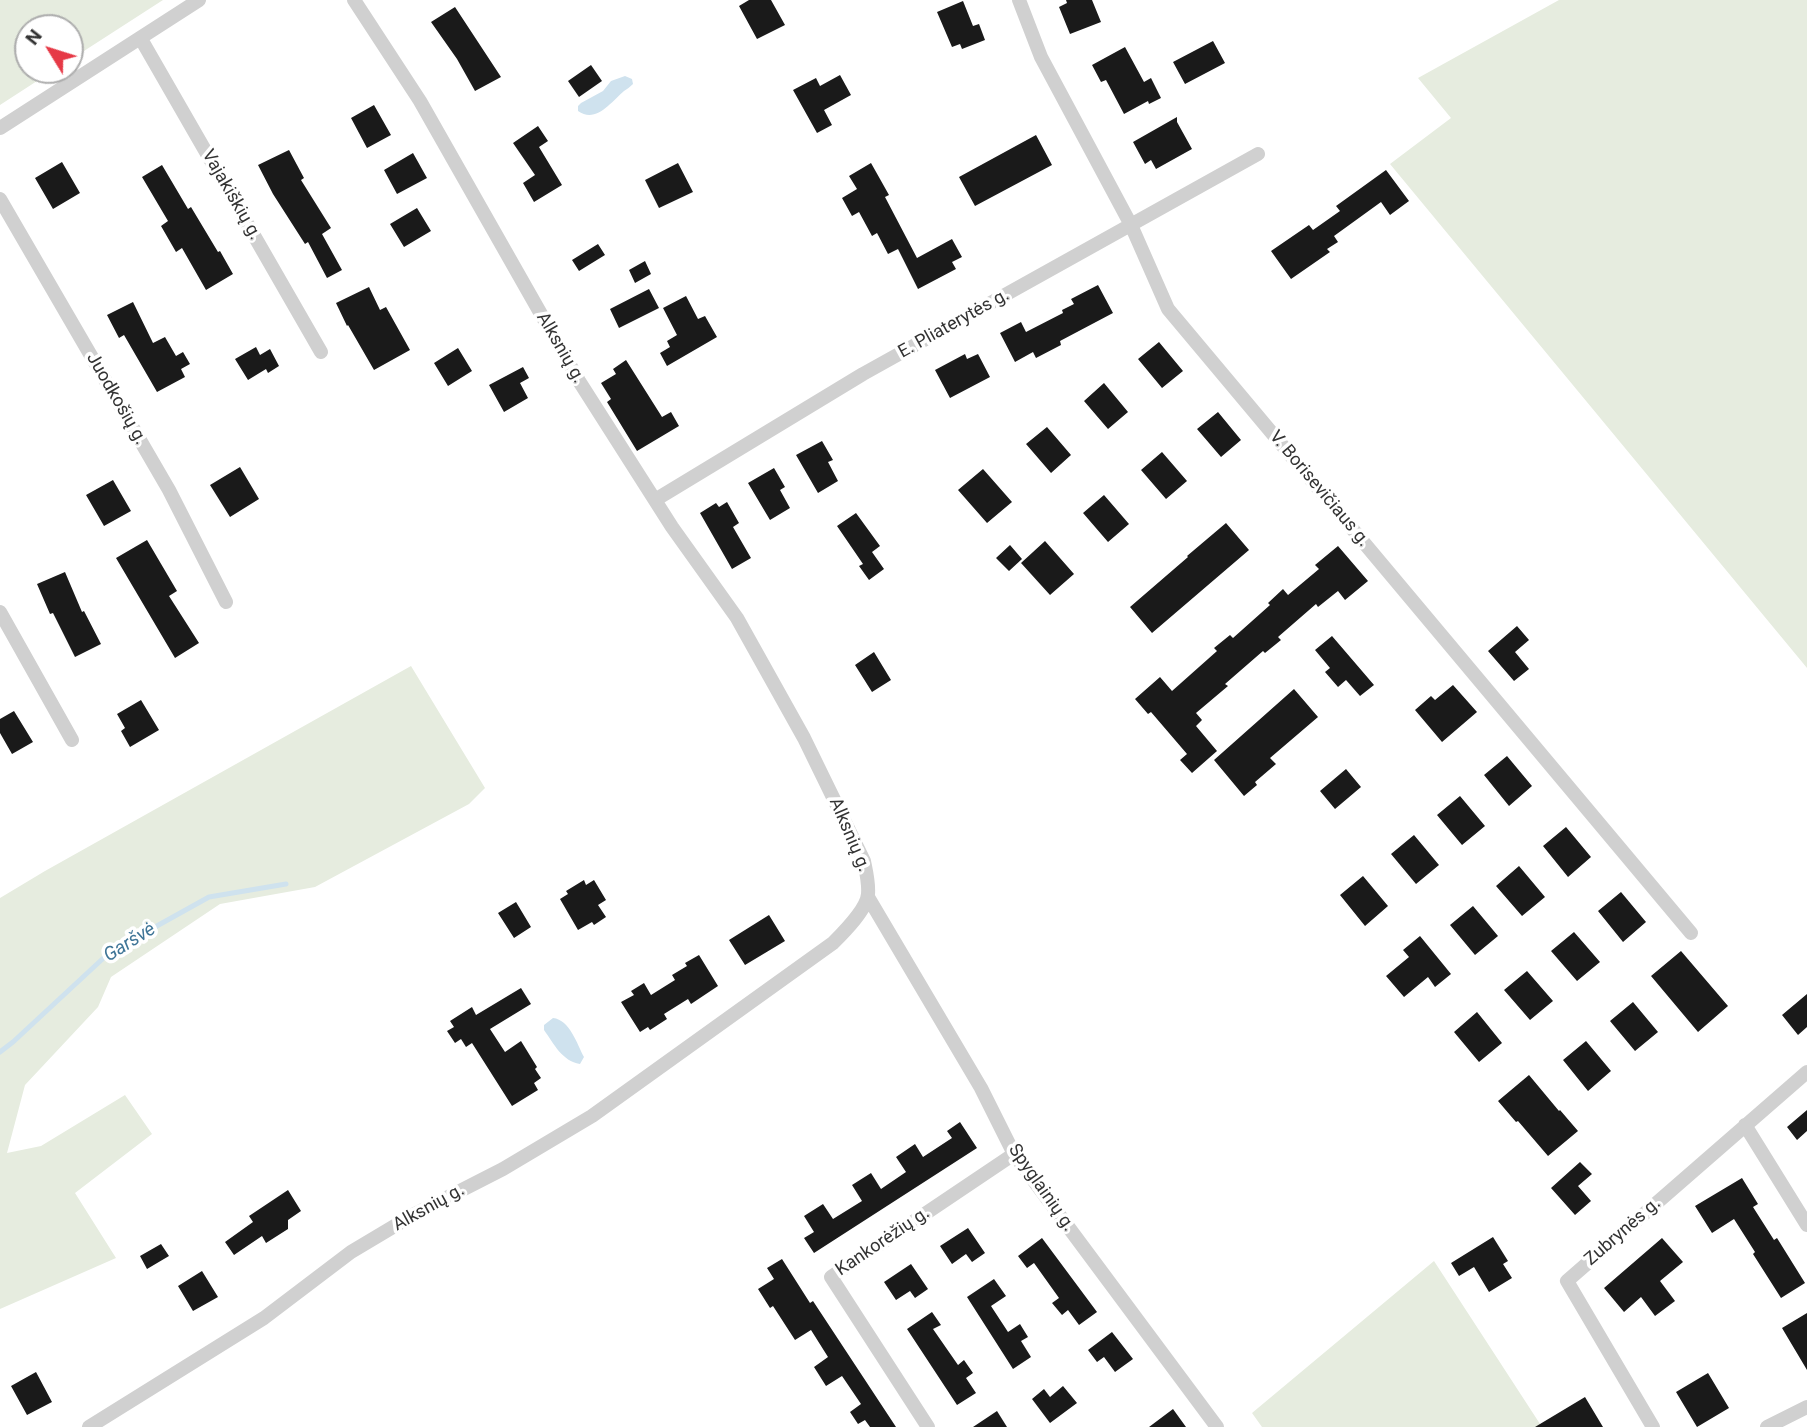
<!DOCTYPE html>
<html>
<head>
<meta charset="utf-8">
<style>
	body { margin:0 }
	#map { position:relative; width:1807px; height:1427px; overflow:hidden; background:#fff; font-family:Roboto,sans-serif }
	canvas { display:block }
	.north { position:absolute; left:14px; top:14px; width:70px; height:70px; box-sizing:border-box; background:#fff; border:2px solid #adadad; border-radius:50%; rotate:308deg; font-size:19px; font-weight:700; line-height:28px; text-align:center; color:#333 }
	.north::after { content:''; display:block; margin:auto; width:24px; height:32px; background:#e63946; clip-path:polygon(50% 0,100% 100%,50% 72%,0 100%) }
</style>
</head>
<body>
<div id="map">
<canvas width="1807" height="1427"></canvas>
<div class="north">N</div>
</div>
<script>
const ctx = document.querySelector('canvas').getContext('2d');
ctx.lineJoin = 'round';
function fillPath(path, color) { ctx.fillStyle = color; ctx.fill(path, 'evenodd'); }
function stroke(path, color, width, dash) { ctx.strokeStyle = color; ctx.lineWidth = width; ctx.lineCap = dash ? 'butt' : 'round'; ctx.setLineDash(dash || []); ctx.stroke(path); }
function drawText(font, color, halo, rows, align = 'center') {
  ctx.font = font + ' Roboto,sans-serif'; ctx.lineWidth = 7; ctx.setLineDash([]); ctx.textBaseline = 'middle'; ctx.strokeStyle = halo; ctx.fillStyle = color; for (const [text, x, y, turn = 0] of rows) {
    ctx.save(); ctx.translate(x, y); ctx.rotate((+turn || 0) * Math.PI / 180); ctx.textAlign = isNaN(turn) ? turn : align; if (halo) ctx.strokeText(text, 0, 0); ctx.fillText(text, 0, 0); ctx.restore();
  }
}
const green = new Path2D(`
	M0,0H163L70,60V28H28V70H54L0,105Z
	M1559,0H1807V668L1390,164L1451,118L1418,78Z
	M411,666L485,788L469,804L315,887L220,904L111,977L98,1007L25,1085L7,1153L41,1146L125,1095L152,1134L75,1193L116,1258L0,1309V898L45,871Z
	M1434,1261L1542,1427H1262L1252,1413Z`);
const water = new Path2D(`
	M625,76L632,79L633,84C630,87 627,89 624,91C611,102 596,124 578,111V106L581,103L603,91L611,81Z
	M553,1018C570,1020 577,1044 584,1057L580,1064C562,1061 554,1044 544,1030V1025Z`);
const stream = new Path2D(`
	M0,1052L13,1042L110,952L209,897L286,884`);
const building = new Path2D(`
	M749,0H771L785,25L757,39L739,6Z
	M1066,0H1092L1101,22L1070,34L1059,7L1067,3Z
	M963,1L973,26L979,24L985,40L962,49L960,44L952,47L937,12Z
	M455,7L501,77L475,91L457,59L431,22Z
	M1213,41L1225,63L1185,84L1173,62Z
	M1125,47L1144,82L1151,78L1161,98L1149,104L1148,101L1124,114L1106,80L1101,82L1092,65Z
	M591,65L602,81L579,97L568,81Z
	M840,75L851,95L824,110L832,125L817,133L793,90L816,78L820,86Z
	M374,105L391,135L367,148L351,118Z
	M1177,117V122L1192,149L1156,169L1151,160L1145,164L1133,142Z
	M538,126L548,141L539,147L562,185L534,202L523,183L535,175L513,143Z
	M1036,135L1052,165L975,206L959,177Z
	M289,150L304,178L301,180L331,228L322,234L342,270L327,278L308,242L305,244L273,194L258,165Z
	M413,153L427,178L397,194L384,170Z
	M62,162L80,193L53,209L35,178Z
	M678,163L693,192L659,208L645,180Z
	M871,163L889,195L885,197L917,258L952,239L962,257L952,262L956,269L918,289L898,249L888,254L877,233L872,236L859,212L852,216L842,198L857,189L849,176Z
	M162,165L188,209L191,207L218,252L220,251L233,274L206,290L182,248L176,252L161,226L168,221L142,177Z
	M1386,170L1409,201L1390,215L1381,202L1334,236L1338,242L1327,249L1330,252L1291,279L1271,251L1309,225L1313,230L1340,211L1336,206Z
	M417,208L431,231L404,247L390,224Z
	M598,244L605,255L579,271L572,260Z
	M645,261L651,274L635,283L629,270Z
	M1098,285L1113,313L1060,341L1061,345L1036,358L1033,352L1015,362L1000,333L1021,322L1026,332L1063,313L1062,310L1074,304L1071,299Z
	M369,287L380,310L386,307L410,350L374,370L348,325L347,326L336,303Z
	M649,289L659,308L619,328L610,309Z
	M686,296L698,319L705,316L717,337L667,366L660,353L670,347L667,341L677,335L663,308Z
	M133,302L153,343L165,337L176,356L183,352L190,364L181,369L185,377L157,392L124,335L119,338L107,315Z
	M1159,342L1183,371L1162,388L1138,359Z
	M256,347L260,355L270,349L279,366L268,373L266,369L248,380L235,359Z
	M458,348L472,371L448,386L434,363Z
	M965,354L967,359L978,354L990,377L950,398L935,370Z
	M626,360L662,417L671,412L679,426L637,451L607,402L611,399L601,383L616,374L613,369Z
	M523,367L529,378L520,383L528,398L504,412L489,385Z
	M1104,383L1128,412L1108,429L1084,401Z
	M1218,412L1241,440L1221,457L1197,429Z
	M1047,427L1071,455L1051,473L1026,444Z
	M822,441L833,460L828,462L838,481L818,493L796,455Z
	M1162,452L1187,481L1166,499L1141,470Z
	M240,467L259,499L230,517L210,485Z
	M774,468L785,487L780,490L790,508L770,520L748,483Z
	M983,469L1012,502L987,523L958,490Z
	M113,480L131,511L104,526L86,495Z
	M1104,495L1129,524L1108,542L1083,513Z
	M727,502L739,523L733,527L751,558L732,569L700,513L716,503L719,507Z
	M856,513L880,546L872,552L884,569L869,580L859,566L863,564L837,526Z
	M1226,523L1249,550L1152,633L1130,607L1188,557L1187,556Z
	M147,540L177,591L169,596L199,643L175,658L116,558Z
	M1045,541L1074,574L1050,595L1021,563Z
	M1010,545L1022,559L1009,571L996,558Z
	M1338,546L1368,581L1345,600L1338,591L1318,607L1316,604L1278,637L1281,640L1265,653L1263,651L1225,684L1228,686L1196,713L1202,720L1196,726L1217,751L1192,773L1180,760L1187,754L1151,712L1148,714L1135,699L1160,677L1172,691L1217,651L1214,648L1230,635L1233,638L1270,605L1268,603L1283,589L1288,595L1319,569L1315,565Z
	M65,572L82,612L84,611L101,644L75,657L53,613L50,614L37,584Z
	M1517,626L1529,640L1515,652L1529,669L1514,681L1488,651Z
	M1332,636L1374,685L1360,696L1346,680L1338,687L1325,672L1330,668L1315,650Z
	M874,652L891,680L872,692L855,665Z
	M1453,685L1477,712L1442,742L1415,710L1431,696L1435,700Z
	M1294,689L1318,717L1270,758L1276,764L1255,782L1257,785L1244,796L1214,760Z
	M141,700L159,730L130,747L121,731L125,728L117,714Z
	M14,711L33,742L12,754L0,733V719Z
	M1507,756L1532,786L1509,806L1484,775Z
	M1346,769L1361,787L1335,809L1320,791Z
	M1460,796L1485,826L1462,845L1437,815Z
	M1566,827L1591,857L1568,877L1543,846Z
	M1414,835L1439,865L1416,884L1391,854Z
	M1519,866L1545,897L1522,916L1496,886Z
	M1363,876L1388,906L1365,926L1340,895Z
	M584,880L586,885L594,880L606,900L598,905L606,917L594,925L592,922L578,930L560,899L568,894L566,891Z
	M1621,892L1646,922L1623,942L1598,911Z
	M516,902L531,927L514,938L498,913Z
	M1473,906L1498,936L1475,955L1450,925Z
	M769,915L785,941L745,965L729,940Z
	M1574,932L1600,962L1577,981L1551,951Z
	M1420,936L1451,974L1435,987L1428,977L1404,997L1386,976L1409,957L1403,950Z
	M1681,951L1728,1006L1698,1032L1651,976Z
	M699,955L718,986L691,1004L688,999L664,1014L667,1019L650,1030L648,1027L640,1032L621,1002L634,995L631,991L644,983L651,995L675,980L672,975L687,966L685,963Z
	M1527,971L1553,1001L1530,1020L1504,990Z
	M521,988L531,1004L490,1029L505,1052L521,1041L537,1067L535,1069L541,1078L534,1083L538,1090L512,1106L472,1043L466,1047L461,1039L455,1043L447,1031L454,1027L450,1021L472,1007L476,1015Z
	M1807,994V1027L1798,1035L1782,1015Z
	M1633,1002L1658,1032L1635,1051L1610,1021Z
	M1477,1012L1502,1043L1479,1062L1454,1032Z
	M1586,1041L1611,1071L1588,1091L1563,1060Z
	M1529,1075L1559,1111L1560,1110L1578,1131L1548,1156L1518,1121L1516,1122L1498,1101Z
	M1807,1110V1131L1797,1140L1787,1127Z
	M960,1122L977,1148L814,1253L804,1238L814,1232L804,1216L823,1204L833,1219L862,1201L852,1185L871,1173L881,1189L906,1172L896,1157L915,1144L923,1157L952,1138L947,1131Z
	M1580,1162L1592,1174L1578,1186L1591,1201L1575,1215L1551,1188Z
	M1742,1178L1758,1204L1753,1207L1774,1240L1777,1238L1805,1283L1781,1298L1753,1254L1755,1252L1734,1219L1712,1233L1695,1206Z
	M288,1190L301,1211L288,1220V1229L266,1243L262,1236L234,1255L225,1242L253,1222L249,1216Z
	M968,1228L985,1253L972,1262L966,1254L952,1264L940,1246Z
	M1493,1237L1508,1261L1503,1264L1512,1278L1489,1292L1474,1267L1459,1276L1451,1263Z
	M1042,1238L1097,1312L1079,1325L1068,1310L1062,1315L1052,1303L1059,1298L1034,1263L1027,1268L1018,1256Z
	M1662,1238L1683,1262L1660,1281L1675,1301L1655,1316L1641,1297L1624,1312L1604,1288Z
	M161,1244L169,1256L147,1269L140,1256Z
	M782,1259L810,1303L813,1301L896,1427H870L865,1420L858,1424L850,1412L861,1404L842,1376L826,1386L814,1367L828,1357L811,1330L795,1340L773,1306L770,1308L758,1289L774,1279L767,1268Z
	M911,1264L928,1289L915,1298L910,1291L896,1300L884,1282Z
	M202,1271L218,1297L193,1311L178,1286Z
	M994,1279L1006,1296L991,1306L1008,1332L1020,1324L1028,1337L1021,1341L1031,1357L1013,1369L967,1297Z
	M932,1312L941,1325L933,1329L958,1365L964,1360L973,1373L966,1378L976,1393L957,1405L907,1329Z
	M1807,1313V1370L1782,1328Z
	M1112,1332L1133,1359L1115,1372L1104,1357L1097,1362L1088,1350Z
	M36,1372L52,1402L27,1415L11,1386Z
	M1708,1373L1729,1408L1697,1427L1676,1392Z
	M1063,1386L1077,1403L1050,1423L1032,1399L1044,1389L1050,1397Z
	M1585,1397L1603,1427H1535Z
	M1173,1409L1186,1427H1149Z
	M997,1411L1007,1427H973Z`);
const minor = new Path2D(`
	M1019,0L1041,57L1131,225L1168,309L1691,933
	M141,39L321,352
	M0,128L199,0
	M0,199L169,490L226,602
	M655,500L863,374L1258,154
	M0,612L72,740
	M868,897L981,1088L1014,1154L1217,1427
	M1745,1125L1807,1225
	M89,1427L264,1318L351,1252L413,1215L503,1169L592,1116L833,943C844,932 867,909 868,894C869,883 866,871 864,861L804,738L737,618L672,527L579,381L420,101L354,0
	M928,1427L831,1277L1014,1154
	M1653,1427L1567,1281L1807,1072
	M1767,1427L1807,1407`);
const streetNames = [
	["Vajakiškių g.",231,195,60],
	["E. Pliaterytės g.",954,324,-29],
	["Alksnių g.",560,348,60],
	["Juodkošių g.",116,399,60],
	["V. Borisevičiaus g.",1319,489,50],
	["Alksnių g.",849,835,67],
	["Spyglainių g.",1041,1188,55],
	["Alksnių g.",429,1208,-29],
	["Zubrynės g.",1623,1232,-41],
	["Kankorėžių g.",883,1242,-34]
];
const waterNames = [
	["Garšvė",130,943,-32]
];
fillPath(green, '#e6ecdf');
fillPath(water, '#cfe2ee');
stroke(stream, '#cfe2ee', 5);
fillPath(building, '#1a1a1a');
stroke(minor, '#d0d0d0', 14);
drawText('18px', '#333', '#fff', streetNames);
drawText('italic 19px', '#3f7597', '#fff', waterNames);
</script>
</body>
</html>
